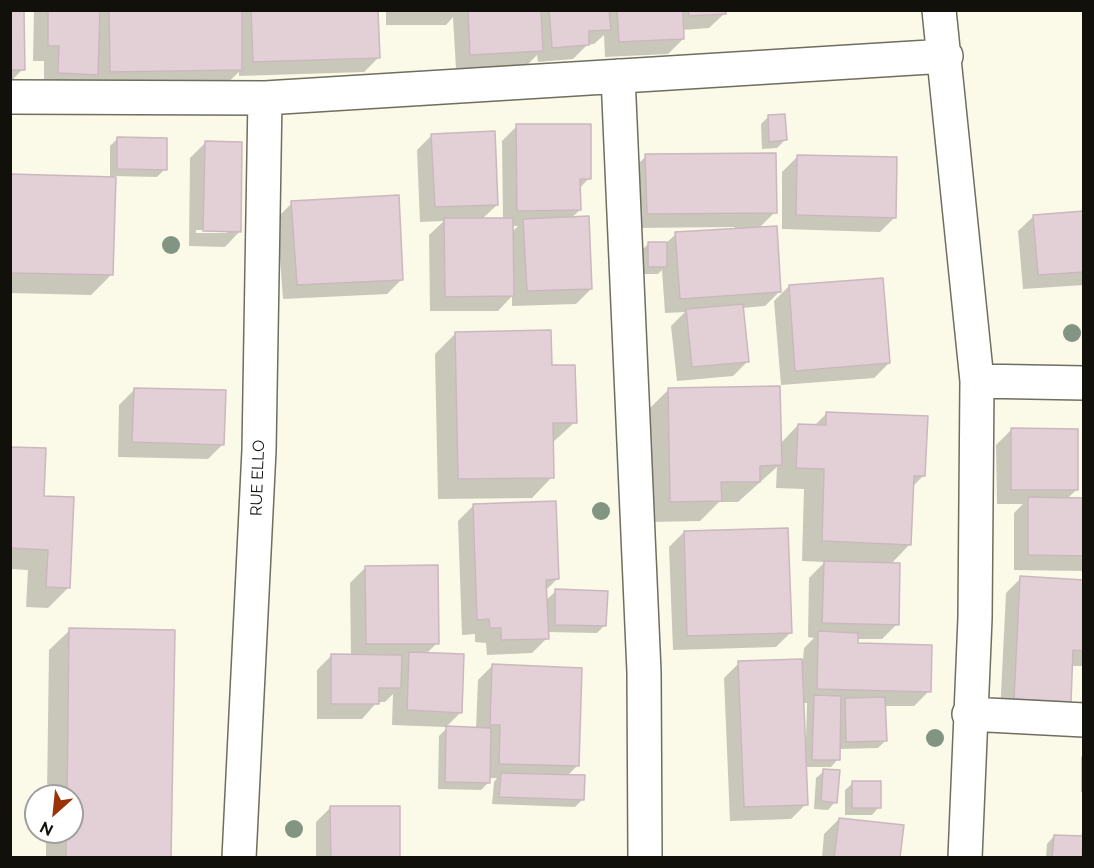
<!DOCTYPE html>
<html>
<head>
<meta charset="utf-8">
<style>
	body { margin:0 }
	#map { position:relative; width:1094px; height:868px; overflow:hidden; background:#fbf9e8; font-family:Raleway,sans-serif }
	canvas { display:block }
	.frame { position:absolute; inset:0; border:12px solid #11100b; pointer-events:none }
	.north { position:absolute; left:24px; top:784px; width:60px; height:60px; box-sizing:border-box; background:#fff; border:2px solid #a09f9d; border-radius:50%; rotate:207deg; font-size:16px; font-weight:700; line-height:24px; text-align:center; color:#11100b }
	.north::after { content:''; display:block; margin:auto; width:21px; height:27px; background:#9a3408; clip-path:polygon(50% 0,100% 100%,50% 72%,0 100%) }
</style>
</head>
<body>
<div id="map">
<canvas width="1094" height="868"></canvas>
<div class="frame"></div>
<div class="north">N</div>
</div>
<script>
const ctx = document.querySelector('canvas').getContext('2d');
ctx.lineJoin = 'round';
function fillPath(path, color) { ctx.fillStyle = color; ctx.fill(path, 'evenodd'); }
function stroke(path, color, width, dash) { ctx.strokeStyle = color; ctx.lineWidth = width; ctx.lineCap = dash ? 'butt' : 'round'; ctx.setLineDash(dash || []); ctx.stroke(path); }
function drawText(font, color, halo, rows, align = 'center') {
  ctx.font = font + ' Raleway,sans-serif'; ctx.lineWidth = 4.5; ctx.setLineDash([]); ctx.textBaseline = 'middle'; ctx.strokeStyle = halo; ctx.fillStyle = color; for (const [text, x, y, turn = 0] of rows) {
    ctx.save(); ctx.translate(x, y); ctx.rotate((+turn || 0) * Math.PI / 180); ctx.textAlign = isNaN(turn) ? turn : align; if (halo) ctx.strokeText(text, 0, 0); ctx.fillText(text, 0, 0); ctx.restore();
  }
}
const shadow = new Path2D(`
	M10,10L23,69L10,82Z
	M34,10H377L379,57L364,72L239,76V72L220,90L44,88V61H33Z
	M386,10H724L725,13L709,28L682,30L683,39L668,54L605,57L604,35L594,44L587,45L573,59L538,62L537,55L527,65L456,69L453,17L446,25H386Z
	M768,117L785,140L777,148L762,149L761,124Z
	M517,126L589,178L579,189L580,210L571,218L591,289L576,304L512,306V296L498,311H430L429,235L444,221L420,222L417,150L432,135L497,205L482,219H503L502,141ZM512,226H518L512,232Z
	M118,138L165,169L157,177L114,176L111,275L91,295L10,293V175L110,178V146Z
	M205,143L240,231L225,247L189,246L190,158ZM196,230H227V233H196Z
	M646,156L775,212L759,228L780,291L765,306L742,308L748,361L733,376L677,381L671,326L685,312L665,313L662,270L658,274H641V251L649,243H666L676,234L735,230V227L632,228L631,171Z
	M797,157L895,217L880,232L782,229V172Z
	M292,203L402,279L387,294L283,299L277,218Z
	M1084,213V285L1023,289L1018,231L1034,216Z
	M789,286L889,363L874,378L781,385L774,301Z
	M456,333L550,367L575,422L552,443V477L532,498L438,499L435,354Z
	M134,390L223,444L208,459L118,457L119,405Z
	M668,390L780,444L798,425L814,426L827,413L924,475L912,487L910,544L890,565L897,624L882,639H856V644L929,691L914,706H884L885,741L878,748L839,749L838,759L831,767H805L806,804L791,819L730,821L724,678L739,663L803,660L804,648L814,638L808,637L809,578L825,562L802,561L804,489L776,488L777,467L738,502H719L700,521L650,522L648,410ZM802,703H807L806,739H804Z
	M1011,430L1077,489L1067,499H1084V571L1014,570V513L1023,504H997L996,445Z
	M10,449L43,497L69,587L48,608L26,607L28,570L10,569Z
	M473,506L558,578L545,591V601L556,591L605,625L597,633L547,632V638L532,653L487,655L486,643L475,642V634L462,635L458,521Z
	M684,532L791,632L776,647L673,650L669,547Z
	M365,568L437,643L426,654L461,712L446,727L392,725L393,694L385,702H377L362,719H317V670L332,655L351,656L350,583Z
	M1021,578L1084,581V666H1071L1069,702L1054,717L1000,714L1006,593Z
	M70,630L170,858H46V832H72V796H47L49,650Z
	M493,665L577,766L567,776L583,799L575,807L492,804L494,782L497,778H488V783L481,790L438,789L439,736L447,728L476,729L478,680Z
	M1084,755V792H1081V757Z
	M824,771L835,802L828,810L814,809L816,778Z
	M853,783L879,807L872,815H845V790Z
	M331,807L398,858H316V822Z
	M839,819L899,858H822L824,834Z
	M1084,821V858H1046L1047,844L1054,836L1081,838Z`);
const building = new Path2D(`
	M10,10H24L25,70H10Z
	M48,10H100L98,75L58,73L59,46H48Z
	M109,10H242V70L110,72Z
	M251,10H378L380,58L253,62Z
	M468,10H541L543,51L470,55Z
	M549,10H609L611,30L589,31V45L552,48Z
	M617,10H683L684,39L619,42Z
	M688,10H726V14L689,16Z
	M785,114L787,140L769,142L768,115Z
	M516,124H591V179H580L581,210L517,211Z
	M495,131L498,205L435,207L431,134Z
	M117,137L167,138V170L117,169Z
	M205,141L242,142L241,232L203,231Z
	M776,153L777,213L647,214L645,154Z
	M797,155L897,157L896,218L796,215Z
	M10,174L116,177L113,275L10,273Z
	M399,195L403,280L297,285L291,201Z
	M1084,211V272L1038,275L1033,215Z
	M589,216L592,289L527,291L523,219Z
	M444,218H513L514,296L445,297Z
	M777,226L781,292L680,299L675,232Z
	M648,242H667V267H648Z
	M883,278L890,363L795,371L789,285Z
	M743,304L749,362L692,367L686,309Z
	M551,330L552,365H575L577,423H553L554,478L458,479L455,332Z
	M780,386L782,465L760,466V482H721L722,501L670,502L668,388Z
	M134,388L226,390L224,445L132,442Z
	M826,412L928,416L925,476H914L911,545L822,541L824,469L796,468L798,424L826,425Z
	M1011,428L1078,429V490H1011Z
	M10,447L46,448L44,496L74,497L70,588L46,587L48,550L10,548Z
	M1028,497L1084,498V556L1028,555Z
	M556,501L559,579L546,580L549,639L501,640V628H490L489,619L477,620L473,504Z
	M788,528L792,633L687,636L684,531Z
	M824,561L900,563L899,625L822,623Z
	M438,565L439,644H366L365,566Z
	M1020,576L1084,580V651L1073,650L1071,702L1014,699Z
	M555,589L608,591L606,626L555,625Z
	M69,628L175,630L171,858H66V832H72V796H67Z
	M818,631L858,633V643L932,645L931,692L817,689Z
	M409,652L464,654L462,713L407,710Z
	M331,654L402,655L401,688H379V704H331Z
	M802,659L808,805L744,807L738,661Z
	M492,664L582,668L579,766L499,764L500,725H490Z
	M814,695L841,696L840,760H812Z
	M885,697L887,741L846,742L845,698Z
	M446,726L491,728L490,783L445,782Z
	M823,769L840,770L837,803L821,801Z
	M501,773L585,775L584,800L499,797Z
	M852,781H881V808H852Z
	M330,806H400V858H331Z
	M839,818L904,825L900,858H834Z
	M1054,835L1083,836L1082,858H1052Z`);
const minor = new Path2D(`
	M939,10L977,381L975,618L965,858
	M618,76L644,672L645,858
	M10,97L265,98L946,56
	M977,381L1084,383
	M969,714L1084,720
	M239,858L259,450L265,98`);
const trees = [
	[171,245],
	[1072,333],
	[601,511],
	[935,738],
	[294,829]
];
const streetNames = [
	["RUE ELLO",258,478,-88]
];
fillPath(shadow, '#0003');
fillPath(building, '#e3d0d7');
stroke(building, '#cab8be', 1.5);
stroke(minor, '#706e5f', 36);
stroke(minor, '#fff', 33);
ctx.fillStyle = '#819582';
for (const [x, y] of trees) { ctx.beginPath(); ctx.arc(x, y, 9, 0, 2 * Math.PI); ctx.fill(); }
drawText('16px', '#11100b', '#fff', streetNames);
</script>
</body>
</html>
